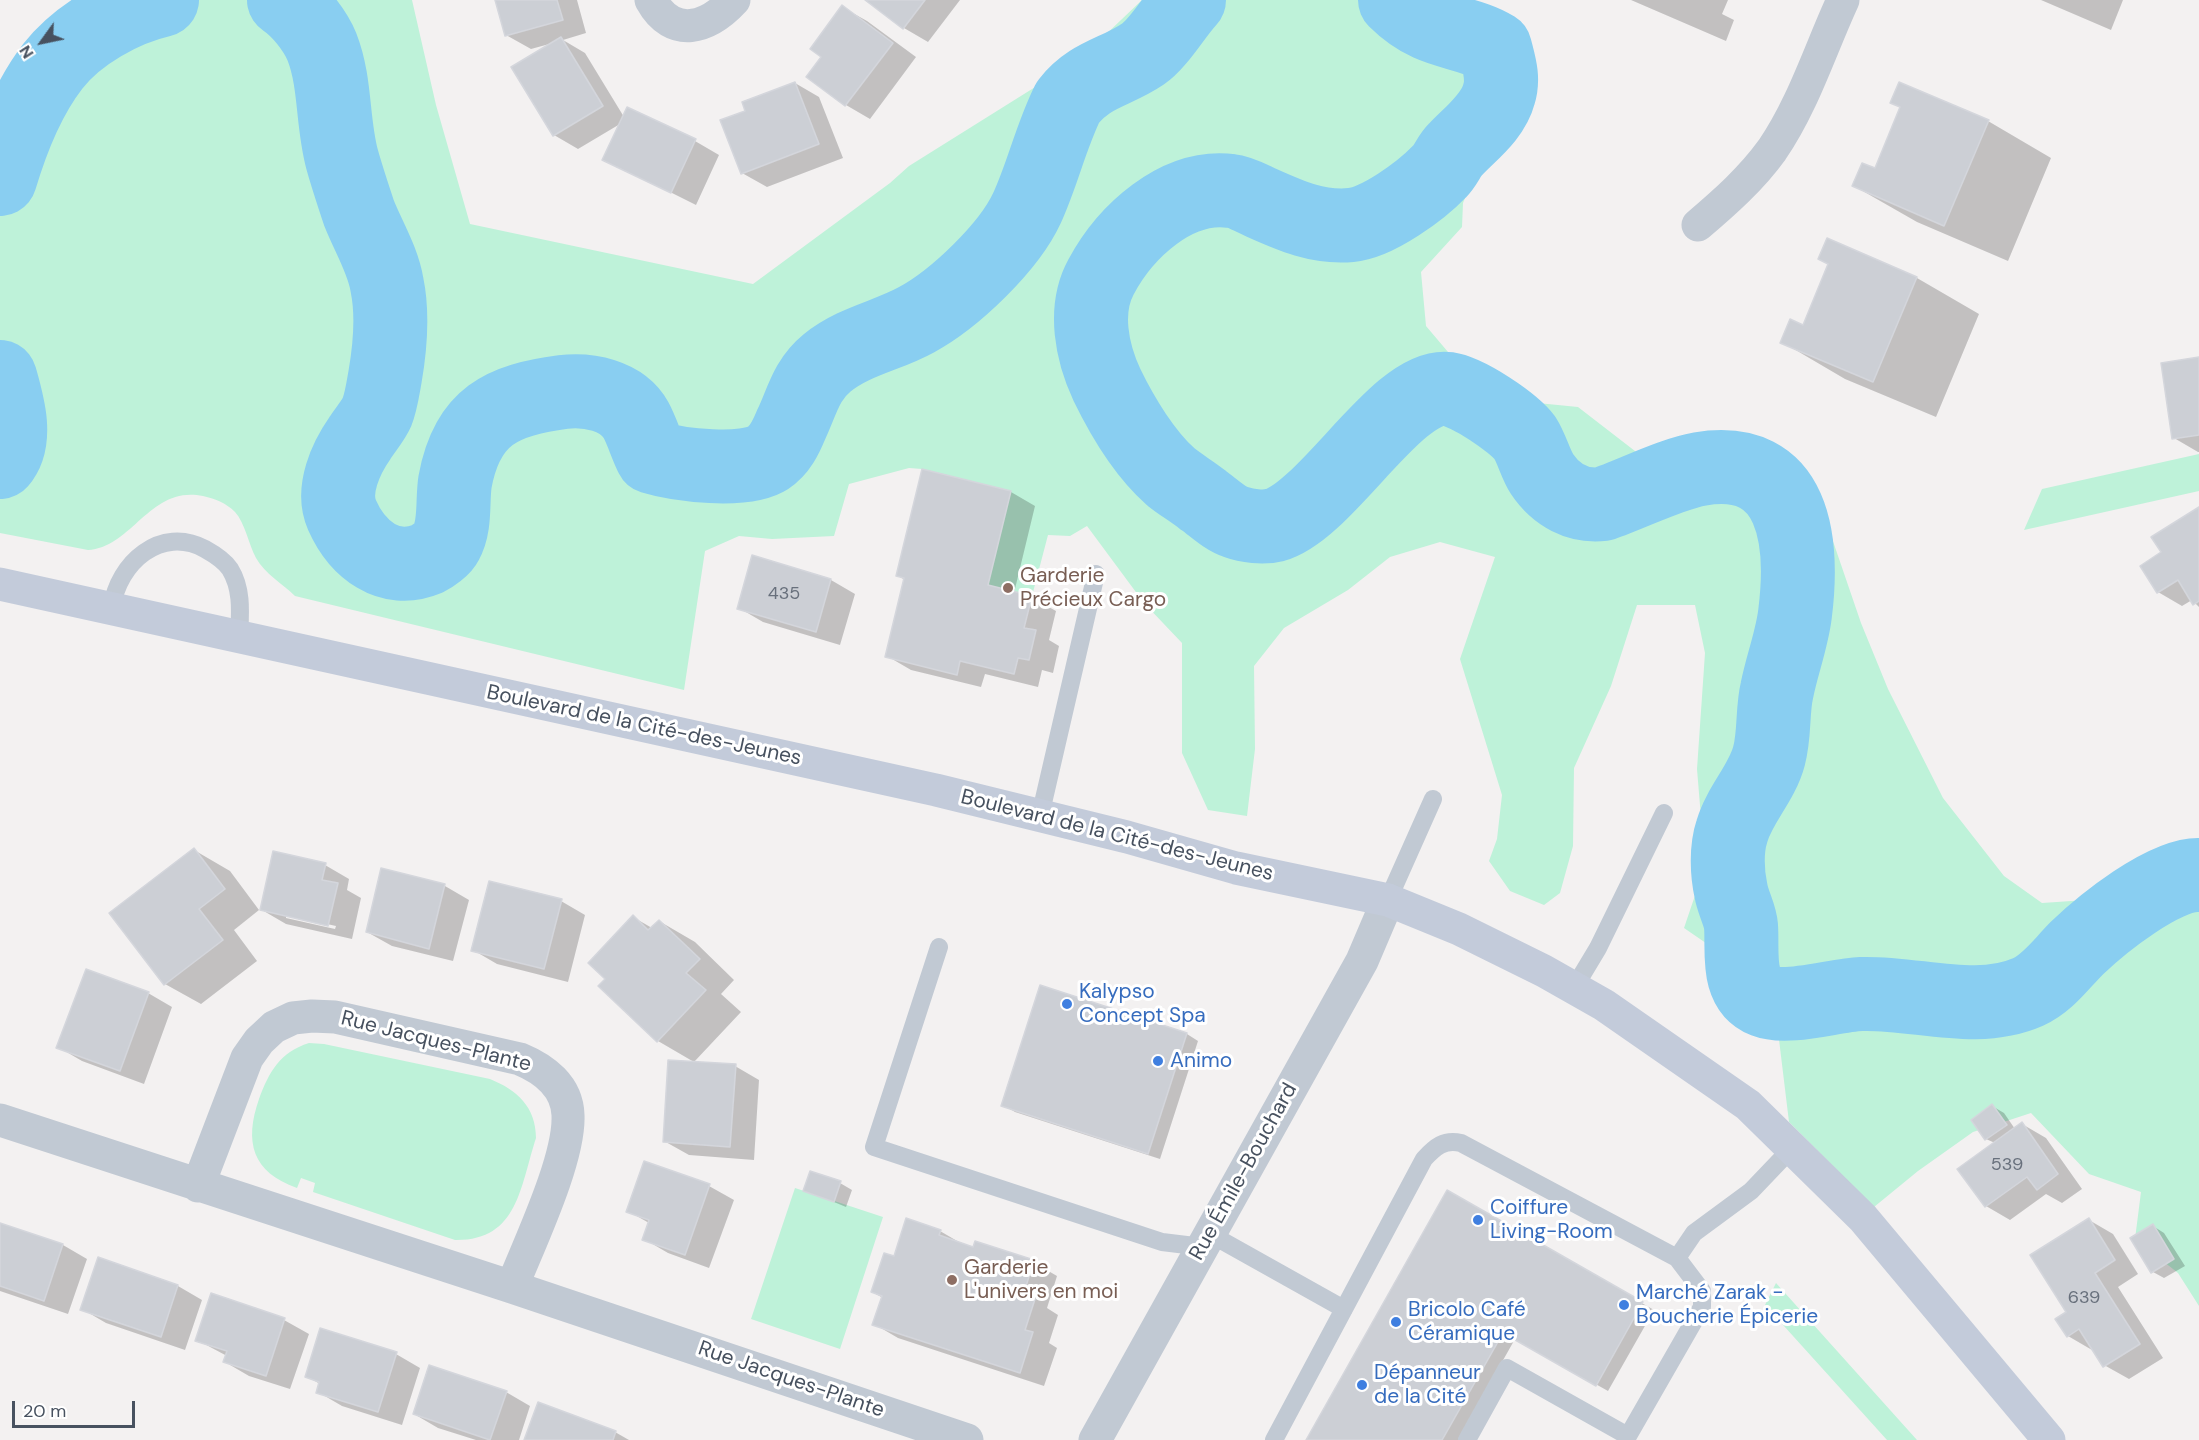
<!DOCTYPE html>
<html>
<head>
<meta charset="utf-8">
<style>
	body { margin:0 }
	#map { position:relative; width:2199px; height:1440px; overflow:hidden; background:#f3f1f1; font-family:"DM Sans",sans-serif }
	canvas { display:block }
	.north { position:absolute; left:12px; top:12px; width:60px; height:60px; -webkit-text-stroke:4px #fff; paint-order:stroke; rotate:237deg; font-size:16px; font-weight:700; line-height:24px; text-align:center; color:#47515f }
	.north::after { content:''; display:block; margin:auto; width:21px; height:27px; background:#47515f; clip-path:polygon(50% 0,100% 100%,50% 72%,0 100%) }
	.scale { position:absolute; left:12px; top:1401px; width:123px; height:27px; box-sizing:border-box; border:3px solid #47515f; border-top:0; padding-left:8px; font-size:18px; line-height:21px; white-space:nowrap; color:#47515f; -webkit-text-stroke:4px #fff; paint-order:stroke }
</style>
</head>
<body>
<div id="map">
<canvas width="2199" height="1440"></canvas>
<div class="north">N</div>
<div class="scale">20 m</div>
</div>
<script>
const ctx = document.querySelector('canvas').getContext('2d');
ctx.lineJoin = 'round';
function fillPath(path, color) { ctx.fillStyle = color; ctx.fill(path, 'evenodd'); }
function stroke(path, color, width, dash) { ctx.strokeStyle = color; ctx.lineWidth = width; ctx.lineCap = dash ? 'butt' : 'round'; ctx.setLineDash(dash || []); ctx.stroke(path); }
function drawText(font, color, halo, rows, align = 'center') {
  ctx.font = font + ' "DM Sans",sans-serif'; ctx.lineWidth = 6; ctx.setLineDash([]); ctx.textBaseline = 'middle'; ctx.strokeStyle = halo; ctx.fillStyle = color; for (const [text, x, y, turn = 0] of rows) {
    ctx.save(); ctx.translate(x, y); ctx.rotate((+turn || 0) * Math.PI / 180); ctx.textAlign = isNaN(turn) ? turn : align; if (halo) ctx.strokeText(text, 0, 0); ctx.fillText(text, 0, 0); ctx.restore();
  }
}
const green = new Path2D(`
	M107,0H412L436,105L470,224L753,284L890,183L909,166L1080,59L1142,0H1440L1497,31L1509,50L1518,76V97L1503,124L1488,143L1463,203L1462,227L1421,272L1426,326L1487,398L1578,407L1644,458L1666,468H1701L1745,449L1811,477L1861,623L1888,689L1943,798L2004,876L2042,903L2116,898L2189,875L2199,859V1306L2178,1273L2135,1239L2141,1192L2089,1174L2031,1113L1973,1132L1918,1171L1874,1207L1789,1122L1777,1023L1735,963L1684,928L1705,866L1697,769L1705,653L1695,605H1637L1611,686L1574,768L1573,846L1560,893L1544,905L1510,891L1489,861L1497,839L1502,795L1460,659L1495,557L1440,542L1390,557L1348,590L1284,628L1254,666L1255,749L1247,816L1208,810L1182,753V643L1144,603L1087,526L1070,536L1048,535L1032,596L988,585L1011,491L922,469L909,468L849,484L834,536L772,539L739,536L705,551L684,690L295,596C283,584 265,574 256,558C249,545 245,523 235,512C226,503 216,499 203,496C150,485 133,547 88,550L0,533V94L57,38Z
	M2199,454V491L2024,530L2042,489Z
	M309,1043L324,1044L490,1079C517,1090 536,1107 536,1138C520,1187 518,1241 455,1240L313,1192L315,1183L301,1178L297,1188C252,1172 244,1142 259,1099C269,1072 280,1052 309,1043Z
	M795,1188L883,1217L840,1349L751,1319Z
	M1776,1283L1917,1440H1887L1765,1305Z`);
const shadow = new Path2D(`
	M496,0H577L586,33L563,40L585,53L624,117L695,141L719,155L696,205L604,159L620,124L578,149L554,135L553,43L531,49L506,35Z
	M868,0H960L928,42L904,28Z
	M1631,0H1728L1722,14L1734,20L1726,41Z
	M2041,0H2123L2111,30Z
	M842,7L867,21L916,57L870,119L846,105L823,57Z
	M795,83L819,97L843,158L767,187L742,173L747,111Z
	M1988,121L2051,158L2008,261L1917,222L1854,186L1875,170Z
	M1917,278L1979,314L1936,417L1845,379L1782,342L1804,327Z
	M2199,359V452H2198L2174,438Z
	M1011,492L1035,506L1014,593L1031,597L1056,611L1049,640L1059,646L1053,673L1042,670L1038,687L985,674L981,687L911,670L887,656L905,580L898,576Z
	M2199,509V607L2192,600L2182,606L2158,592L2142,566L2163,552Z
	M831,580L855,594L840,645L763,622L739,608Z
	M194,850L230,871L259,910L234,930L257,961L201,1004L165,984Z
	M325,865L349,879L347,890L361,898L352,939L286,924L262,910ZM286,915L336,926L335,929L286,918Z
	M382,870L445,886L469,900L453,961L392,946L367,932Z
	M561,901L585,915L568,982L497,964L473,950Z
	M633,917L652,928L659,921L695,942L734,980L721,994L741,1012L694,1062L658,1041L607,979Z
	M148,993L172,1007L144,1084L82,1061L58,1047Z
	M1187,1034L1198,1041L1160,1159L1015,1112L1003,1105Z
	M735,1066L759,1080L754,1160L689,1155L664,1141Z
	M1992,1106L2004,1113L2015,1129L2022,1124L2046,1138L2082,1189L2062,1203L2046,1194L2010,1220L1986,1206L1995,1143L1986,1139Z
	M645,1163L709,1186L734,1200L709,1268L668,1253L644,1239L649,1223L628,1211Z
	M840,1183L852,1190L846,1207L805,1190Z
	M1448,1192L1654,1310L1608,1391L1515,1339L1458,1440H1309Z
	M2089,1220L2113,1234L2138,1274L2118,1287L2163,1358L2129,1379L2104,1365L2092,1350L2068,1336Z
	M0,1225L63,1245L87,1259L68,1314L0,1291Z
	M2153,1226L2164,1233L2185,1266L2164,1278L2153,1272Z
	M940,1231L964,1245L1033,1262L1057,1276L1047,1308L1058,1315L1049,1343L1057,1348L1044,1386L898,1338L874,1324L883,1298L872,1292L894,1258Z
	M99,1259L178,1286L202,1300L185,1350L106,1323L82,1309Z
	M284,1320L309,1334L290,1389L249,1376L225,1362L227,1356L197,1340Z
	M396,1354L420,1368L402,1425L342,1406L318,1392L320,1384L306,1376Z
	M506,1392L530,1406L519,1440H476L438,1428L414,1414Z
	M615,1432L629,1440H526Z`);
const river = new Path2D(`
	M284,0C299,10 315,30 322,47C336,83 332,122 342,159C347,177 353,195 359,213C368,236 383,260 387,285C393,314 390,348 385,377C383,388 381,402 377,412C373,421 365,430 360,438C346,458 331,490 342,515C357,549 389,575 427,559C433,556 443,549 446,543C456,525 452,502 455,482C467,416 502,400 563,392C588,389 622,395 636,420C642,431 646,445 652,457C678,465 745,473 768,458C780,450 786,437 791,425C802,402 806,380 827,363C854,341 887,336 916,320C955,299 1009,247 1027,208C1043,173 1051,136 1068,102C1090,74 1115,73 1143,54C1159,43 1175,15 1189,0
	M1395,0C1405,10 1416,18 1429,24C1451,34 1474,35 1495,48C1499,64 1504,78 1499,94C1493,117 1471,133 1455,150C1449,156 1446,165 1440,171C1421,191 1377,223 1351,225C1318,228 1291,216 1262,203C1253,199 1241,192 1231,191C1176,184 1125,232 1101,277C1083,310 1092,353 1107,385C1122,416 1145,454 1171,477C1181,485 1193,492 1203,500C1213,507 1224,518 1236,522C1247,526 1263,528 1275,525C1327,510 1398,382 1448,389C1468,392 1513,422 1525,438C1532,449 1535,463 1542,474C1556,495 1578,507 1603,504C1632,494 1671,474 1700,469C1796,453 1804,542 1795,614C1792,639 1782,665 1777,690C1772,711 1775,734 1769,756C1762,783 1740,804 1732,831C1726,849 1727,873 1731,891C1733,903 1740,914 1741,926C1743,951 1735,989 1765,1001C1788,1010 1835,995 1861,994C1916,992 1976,1015 2028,992C2048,983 2061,964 2077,948C2102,924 2164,874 2199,875
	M0,179C11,142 29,97 53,66C78,34 123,9 162,0
	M0,377C7,402 19,440 0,462`);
const building = new Path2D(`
	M495,0H557L563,20L505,36Z
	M865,0H925L903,29Z
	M842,5L893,43L845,106L806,77L821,57L810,49Z
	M561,37L603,106L553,136L511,67Z
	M795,82L819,144L741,174L720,120L745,111L742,102Z
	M1899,82L1989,120L1944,226L1852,186L1862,163L1875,168L1900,107L1890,103Z
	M627,107L696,139L671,193L602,160Z
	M1827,238L1917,277L1873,382L1780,343L1790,319L1803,325L1828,264L1818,259Z
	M2199,357V435L2172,439L2161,363Z
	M922,469L1011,491L988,585L1032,596L1024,628L1036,630L1029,660L1018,658L1014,674L960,661L957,675L885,657L904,578L896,576Z
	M2199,507V601L2193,605L2178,580L2157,593L2140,566L2161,552L2151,537Z
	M752,555L831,579L816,632L737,609Z
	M194,848L225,889L199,909L223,940L164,985L109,913Z
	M273,851L326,863L322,880L338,883L328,926L260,910Z
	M381,868L445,884L429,949L366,932Z
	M489,881L562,899L544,969L471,951Z
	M633,915L648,930L659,920L700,959L686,973L706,990L657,1042L598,986L605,979L588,963Z
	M86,969L149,992L120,1071L56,1048Z
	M1040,985L1187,1033L1148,1154L1001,1106Z
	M668,1060L736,1064L730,1147L663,1142Z
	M1992,1104L2007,1125L1985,1140L1971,1120Z
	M2022,1122L2058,1174L2037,1190L2027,1177L1985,1207L1957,1169Z
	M644,1161L710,1184L685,1255L642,1240L649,1220L626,1212Z
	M810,1171L841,1181L834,1202L803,1191Z
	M1447,1190L1643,1302L1596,1386L1503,1333L1442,1440H1306Z
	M906,1218L941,1230L939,1235L973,1247L975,1241L1034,1260L1023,1296L1035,1299L1025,1330L1033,1332L1020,1373L872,1325L882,1296L871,1292L884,1253L894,1256Z
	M2089,1218L2115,1260L2095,1273L2140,1344L2103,1367L2079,1329L2067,1337L2055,1319L2066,1312L2030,1255Z
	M0,1223L63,1244L44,1301L0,1286Z
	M2153,1224L2174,1259L2151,1273L2130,1238Z
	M98,1257L178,1285L161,1337L80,1310Z
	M211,1293L285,1318L266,1376L223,1362L227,1351L195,1341Z
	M320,1328L397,1352L378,1412L316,1393L319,1382L305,1377Z
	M429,1365L507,1391L490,1440L413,1414Z
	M538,1402L616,1431L613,1440H524Z`);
const service = new Path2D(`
	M112,607C118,563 161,525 205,549C214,554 224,560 230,569C243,590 240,615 239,638
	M1040,816L1096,574
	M1388,900L1433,799
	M939,947L874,1147L1162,1242L1203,1247
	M1574,988L1598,948L1664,813
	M1210,1234L1344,1309
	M1274,1440L1424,1159C1435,1147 1444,1139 1461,1143L1677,1258L1694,1233L1751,1191L1793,1147
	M1467,1440L1507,1368L1628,1436L1702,1307V1291L1677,1258`);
const minor = new Path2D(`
	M651,0C673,40 708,28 734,0
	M1698,225C1725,202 1751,179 1772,150C1803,105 1820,50 1843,0
	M0,1120L512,1287L967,1440
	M198,1186L247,1058L259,1041L274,1027L293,1018L312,1016L335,1017L520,1059C544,1069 567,1086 568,1115C570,1159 529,1244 512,1287
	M1095,1440L1362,961L1388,900`);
const secondary = new Path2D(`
	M0,584L936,790L1127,837L1236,868L1388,900L1459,929L1544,971L1604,1005L1748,1105L1863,1218L2049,1440`);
const markers = [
	[1008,588,6,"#8d6e63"],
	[1067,1004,6,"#3f7fe0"],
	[1158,1061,6,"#3f7fe0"],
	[1478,1220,6,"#3f7fe0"],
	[952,1280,6,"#8d6e63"],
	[1624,1305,6,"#3f7fe0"],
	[1396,1322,6,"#3f7fe0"],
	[1362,1385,6,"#3f7fe0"]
];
const numberNames = [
	["435",784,594],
	["539",2007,1165],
	["639",2084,1298]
];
const educationNames = [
	["Garderie",1020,576],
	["Précieux Cargo",1020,600],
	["Garderie",964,1268],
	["L'univers en moi",964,1292]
];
const streetNames = [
	["Boulevard de la Cité-des-Jeunes",644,726,12],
	["Boulevard de la Cité-des-Jeunes",1117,836,14],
	["Rue Jacques-Plante",436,1042,14],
	["Rue Émile-Bouchard",1244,1172,-61],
	["Rue Jacques-Plante",791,1380,19]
];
const shopNames = [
	["Kalypso",1079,992],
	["Concept Spa",1079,1016],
	["Animo",1170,1061],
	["Coiffure",1490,1208],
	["Living-Room",1490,1232],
	["Marché Zarak -",1636,1293],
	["Boucherie Épicerie",1636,1317],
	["Bricolo Café",1408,1310],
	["Céramique",1408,1334],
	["Dépanneur",1374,1373],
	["de la Cité",1374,1397]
];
fillPath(green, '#bef2d9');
fillPath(shadow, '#0003');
stroke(river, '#89cef1', 74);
fillPath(building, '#cccfd5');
stroke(building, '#d4d6dc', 1.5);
stroke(service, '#c1c9d3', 18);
stroke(minor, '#c1c9d3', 33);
stroke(secondary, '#c3cbda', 33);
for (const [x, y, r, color] of markers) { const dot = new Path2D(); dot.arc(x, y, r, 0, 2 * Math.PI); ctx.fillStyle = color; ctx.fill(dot); stroke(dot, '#fff', 2); }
drawText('18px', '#68707c', null, numberNames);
drawText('21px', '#785e54', '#fff', educationNames, 'left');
drawText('21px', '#47515f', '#fff', streetNames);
drawText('21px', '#366cbe', '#fff', shopNames, 'left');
</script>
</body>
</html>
